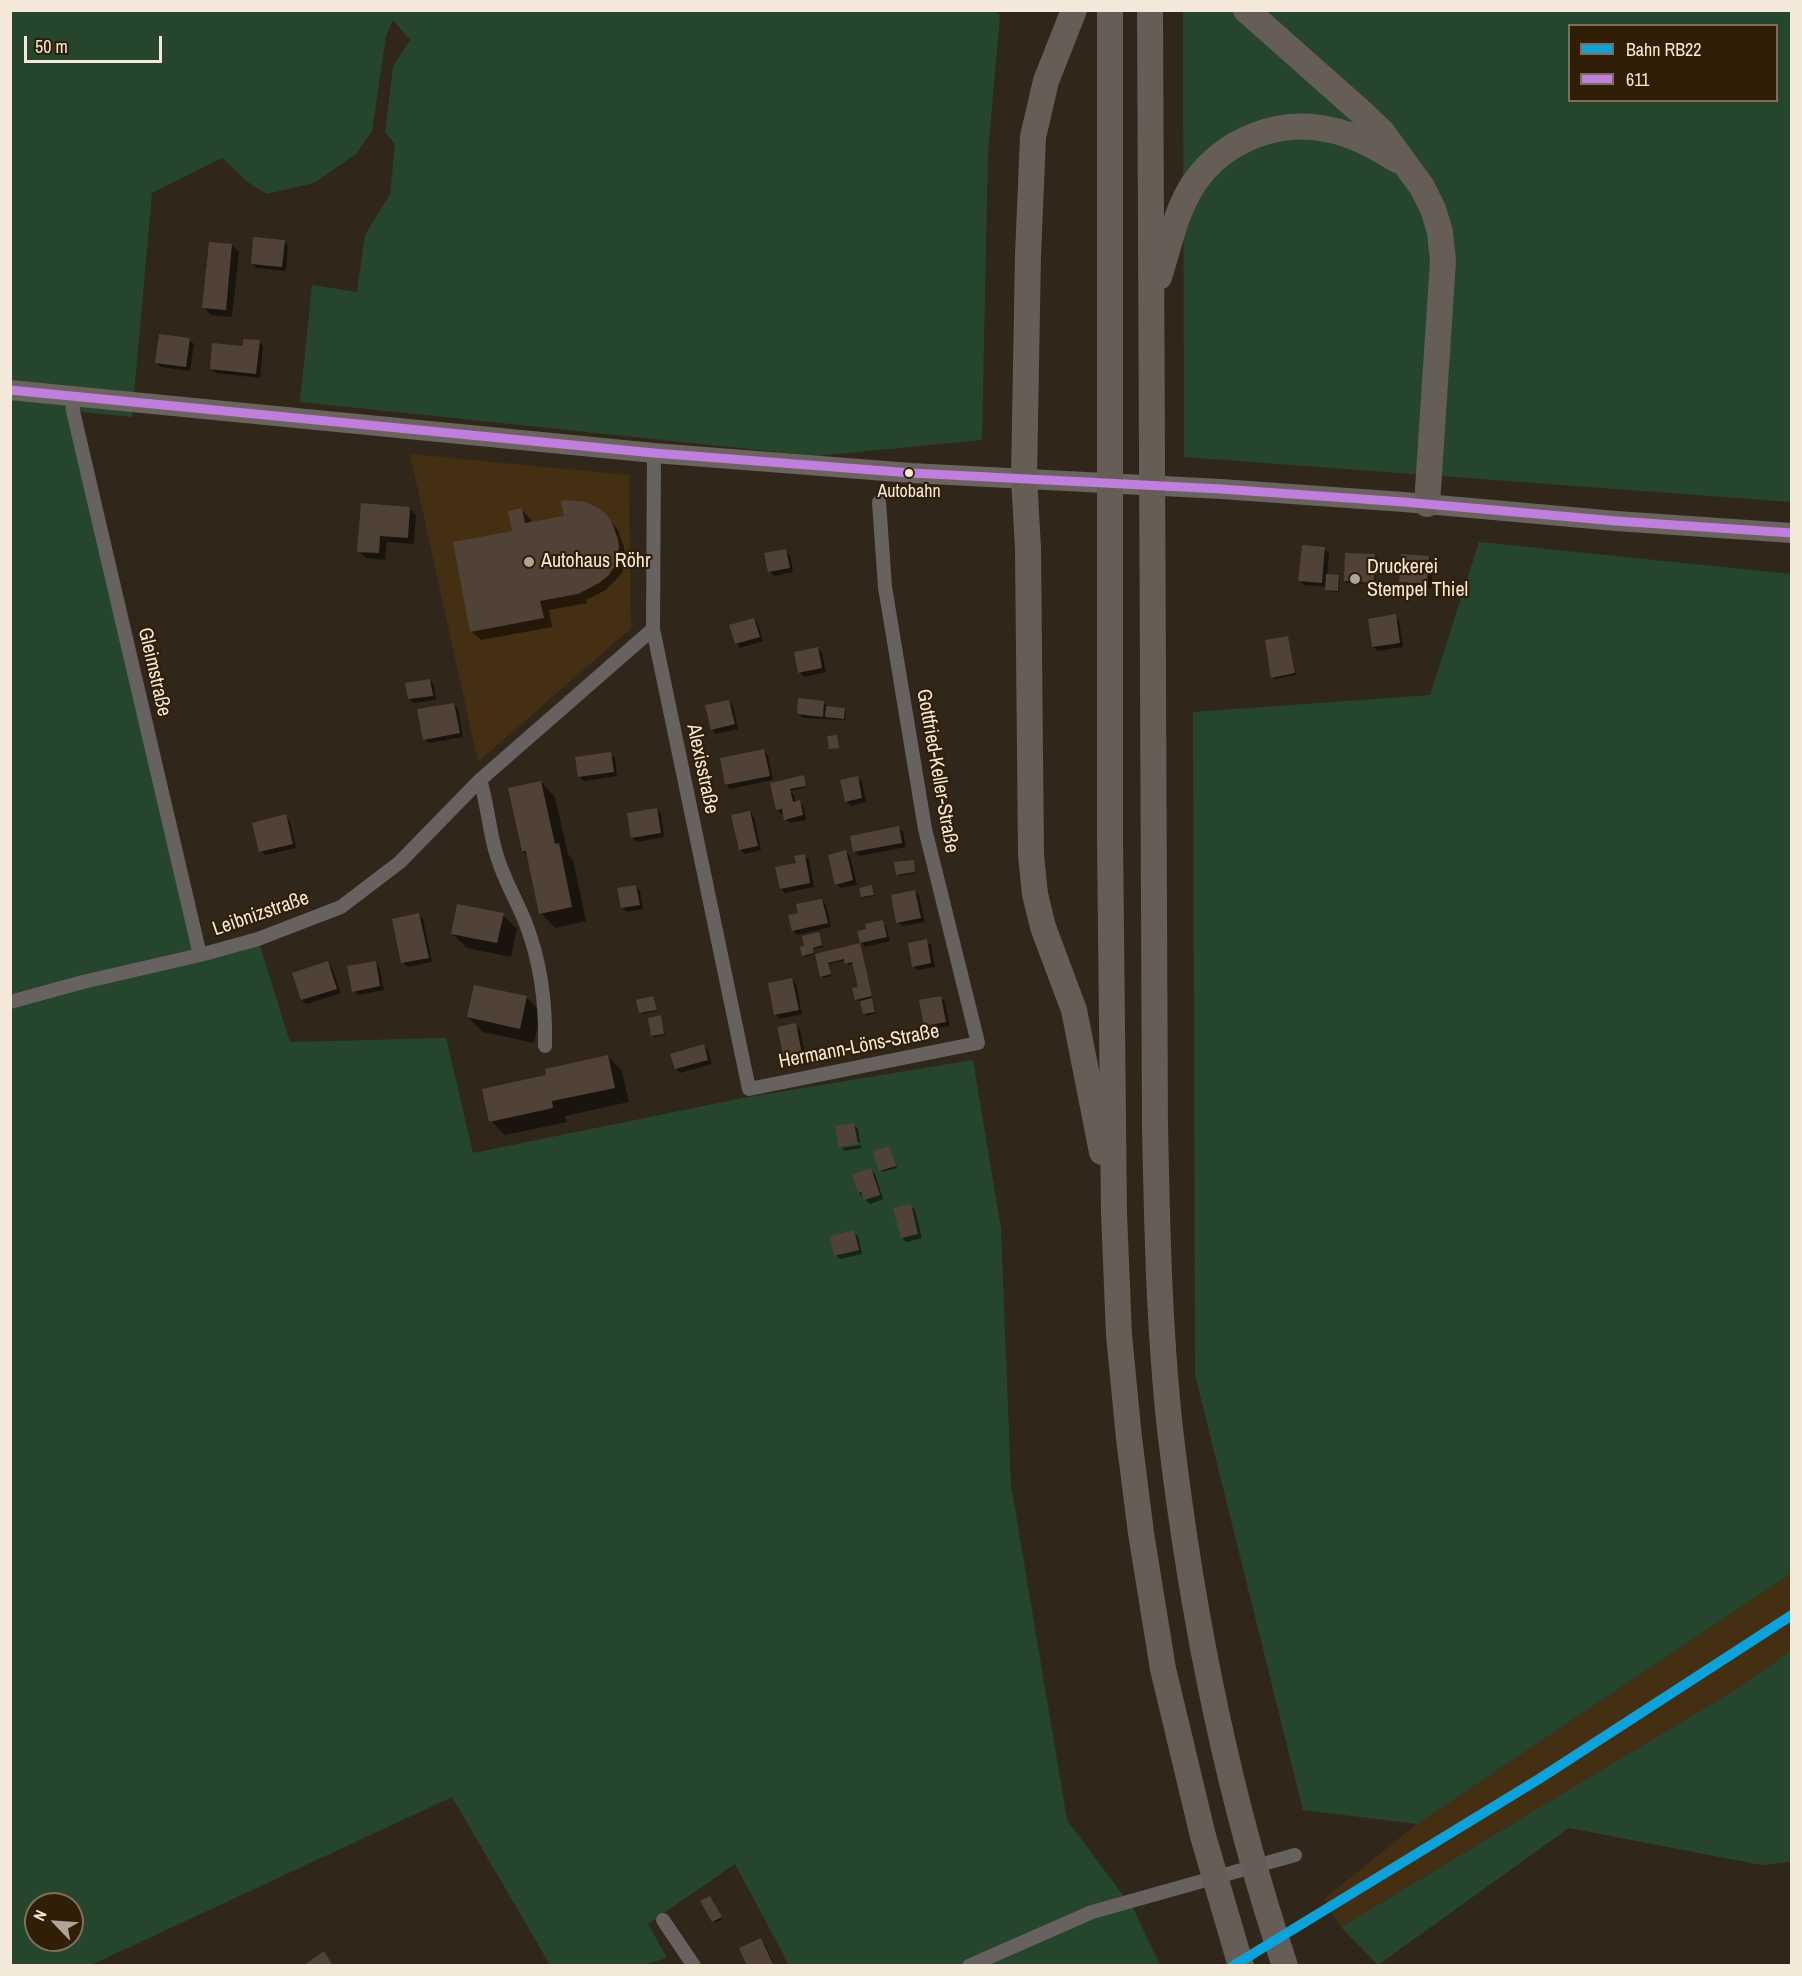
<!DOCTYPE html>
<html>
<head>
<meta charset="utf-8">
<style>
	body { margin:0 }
	#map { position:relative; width:1802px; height:1976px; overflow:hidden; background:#30271a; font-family:"Archivo Narrow",sans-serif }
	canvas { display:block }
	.frame { position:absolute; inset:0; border:12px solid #f4e8d9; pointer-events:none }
	.legend { position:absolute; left:1568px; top:24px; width:210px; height:78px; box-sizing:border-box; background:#301f06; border:2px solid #7e6f5a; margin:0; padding:8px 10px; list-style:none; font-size:18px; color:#f4e8d9 }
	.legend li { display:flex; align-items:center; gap:12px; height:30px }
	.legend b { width:30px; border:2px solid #7e6f5a }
	.north { position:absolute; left:24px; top:1892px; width:60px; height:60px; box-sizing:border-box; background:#301f06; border:2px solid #7e6f5a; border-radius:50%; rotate:295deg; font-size:16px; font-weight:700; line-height:24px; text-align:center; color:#f4e8d9 }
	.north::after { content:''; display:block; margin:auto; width:21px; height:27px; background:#afa496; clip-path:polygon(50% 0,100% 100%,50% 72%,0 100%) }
	.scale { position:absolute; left:24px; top:36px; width:138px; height:27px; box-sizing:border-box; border:3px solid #f4e8d9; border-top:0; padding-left:8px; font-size:18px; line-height:21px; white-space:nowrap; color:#f4e8d9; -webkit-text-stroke:4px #301f06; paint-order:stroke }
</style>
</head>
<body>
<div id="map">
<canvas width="1802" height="1976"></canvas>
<div class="frame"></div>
<ul class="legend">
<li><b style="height:8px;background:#0da2d9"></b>Bahn RB22</li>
<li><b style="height:8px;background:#c07fdc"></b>611</li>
</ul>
<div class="north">N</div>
<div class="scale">50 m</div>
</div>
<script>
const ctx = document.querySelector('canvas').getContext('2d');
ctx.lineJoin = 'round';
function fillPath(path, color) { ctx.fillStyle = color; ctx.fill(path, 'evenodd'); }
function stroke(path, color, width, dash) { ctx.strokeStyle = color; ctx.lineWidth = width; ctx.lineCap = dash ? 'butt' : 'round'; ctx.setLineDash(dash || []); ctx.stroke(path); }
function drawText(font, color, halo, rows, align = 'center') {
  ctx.font = font + ' "Archivo Narrow",sans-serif'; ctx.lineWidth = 4.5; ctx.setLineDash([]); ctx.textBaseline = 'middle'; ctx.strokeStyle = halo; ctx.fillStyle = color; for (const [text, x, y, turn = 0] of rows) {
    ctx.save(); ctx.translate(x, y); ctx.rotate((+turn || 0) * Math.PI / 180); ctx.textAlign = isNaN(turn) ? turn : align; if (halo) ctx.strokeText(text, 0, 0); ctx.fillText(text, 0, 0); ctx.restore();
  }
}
const built = new Path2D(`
	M410,454L629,475L631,628L478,762Z
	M1791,1573V1650L1743,1685L1341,1927L1324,1899L1417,1824Z`);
const green = new Path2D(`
	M11,11H996L1000,15L988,152L982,440L816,456L300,402L312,285L357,292L365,235L390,194L395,144L385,132L393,66L410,40L393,20L386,36L372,131L356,154L314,183L267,194L249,183L222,158L152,193L132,417L73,411L199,955L258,939L290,1042L446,1038L473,1153L743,1098L973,1060L1001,1229L1011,1485L1067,1820L1134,1910L1160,1965H789L735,1864L648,1924L667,1958L643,1965H550L452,1797L91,1965L11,1966ZM36,1904H72V1940H36Z
	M1183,11H1791V502L1184,457ZM1570,26H1776V100H1570Z
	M1479,542L1791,574L1792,1573L1417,1824L1303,1810L1195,1375L1193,712L1430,695Z
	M1791,1650V1862L1761,1865L1569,1828L1378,1965L1341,1927L1743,1685Z`);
const shadow = new Path2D(`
	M284,242L288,246L286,271L256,268L252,264Z
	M232,245L239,252L232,317L211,315L204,308Z
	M189,340L194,344L190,371L161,367L157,363Z
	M259,342L263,346L260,378L216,373L211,369Z
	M409,508L416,515L414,544L387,542L385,560L366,558L359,551Z
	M522,510L531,520L532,523L604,514L618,530L624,547L625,555L622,573L606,590L586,600L587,603L549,610L552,627L481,640L471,631Z
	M1324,549L1329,553L1327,576H1338L1340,578L1339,592L1328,591L1327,587L1304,585L1300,581Z
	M785,550L790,555L793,572L774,576L769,571Z
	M1375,555L1377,557L1375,584L1347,583L1346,581Z
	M1429,557L1433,562L1431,588L1405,586L1401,582Z
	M1395,616L1399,620L1403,647L1377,651L1373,646Z
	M754,619L758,624L763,641L740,648L736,643Z
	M1288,637L1296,675L1274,679L1272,677Z
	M818,649L822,653L826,672L804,677L799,672Z
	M430,680L434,685L436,700L414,703L409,699Z
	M729,701L733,706L738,729L716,734L712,729Z
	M823,702L828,707L844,709L846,711L845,720L803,718L798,714Z
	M454,704L458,709L463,737L429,743L424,739Z
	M764,751L768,755L773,780L730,789L726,784Z
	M610,754L615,758L617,776L584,781L579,777Z
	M803,777L807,787L790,791L794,795L796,803L799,802L804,807L806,820L790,823L786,819L784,813L781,814L777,809L771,784Z
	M857,778L862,782L866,802L851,806L846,801Z
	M541,782L555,797L568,854L573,860L586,921L555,928L541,913L528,856L523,851Z
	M656,809L661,814L664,837L637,842L632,838Z
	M750,812L754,817L761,850L745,854L741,850Z
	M285,816L290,821L296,848L265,855L261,851Z
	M899,828L903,832L906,847L859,856L854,851Z
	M846,852L850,856L857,885L841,888L836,884Z
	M804,855L809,860L814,887L785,893L781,888Z
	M913,861L916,873L899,876L898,874Z
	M636,886L640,891L643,909L627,912L622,908Z
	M872,887L875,896L864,898L862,897Z
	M915,891L919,896L925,922L902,926L898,922Z
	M822,900L826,905L831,927L797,935L793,931L800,914Z
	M419,915L423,919L432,962L407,967L403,963Z
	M503,915L517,929L511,957L467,948L452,933Z
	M882,922L886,926L890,941L865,947L861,942Z
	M819,934L823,947L813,949L815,954L805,957L804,955Z
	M926,941L931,945L935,967L918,970L913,966Z
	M859,945L876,1013L866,1016L861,1001L856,1000L854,989L859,988L854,963L848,965L846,960L829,964L831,976L823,978L817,955Z
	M375,962L379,967L384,990L358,995L354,991Z
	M328,963L332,968L341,993L306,1004L302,1000Z
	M791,979L796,984L802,1014L780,1019L776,1015Z
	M526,997L541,1012L534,1043L483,1032L468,1017Z
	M653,998L657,1011L642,1014L641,1013Z
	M941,998L945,1002L950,1026L929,1030L925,1025Z
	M660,1017L665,1035L654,1037L652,1035Z
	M795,1025L800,1029L806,1058L789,1062L785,1057Z
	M703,1046L708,1050L712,1064L680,1073L676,1069Z
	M608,1056L622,1071L629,1102L565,1116L567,1122L505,1135L491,1121L548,1076Z
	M854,1125L858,1129L860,1142L842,1145V1148L840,1146Z
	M861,1145V1148L845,1151L842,1148Z
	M889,1148L897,1168L882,1172L880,1170Z
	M871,1170L875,1174L883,1199L870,1204L859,1193L854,1175Z
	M910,1205L915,1210L922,1238L906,1242L902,1238Z
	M853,1232L858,1236L862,1254L840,1259L836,1255Z
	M711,1899L722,1919L715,1923L702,1902Z
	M761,1940L765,1944L775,1966H749Z`);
const building = new Path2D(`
	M253,237L285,240L282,267L251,264Z
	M209,242L232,244L226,310L202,308Z
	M159,334L190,338L186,367L155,363Z
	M243,339L260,340L256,374L210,369L212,343L243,346Z
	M567,500L585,502L596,507L605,513L611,521L618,539L619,547L615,566L608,576L599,583L578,594L540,601L544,618L470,632L453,542L512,531L508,511L522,508L525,523L564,516L561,501Z
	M361,503L410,507L408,538L380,536L379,553L357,552Z
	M1302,545L1325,547L1322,583L1298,581Z
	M786,549L790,568L768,572L764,553Z
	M1345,553L1375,554L1374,583L1344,581Z
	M1401,554L1429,556L1427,584L1399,582Z
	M1326,574L1339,575L1338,591L1325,590Z
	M1396,614L1400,643L1372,647L1368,619Z
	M754,618L760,637L735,644L729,625Z
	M1288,636L1295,673L1271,678L1265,640Z
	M818,647L822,668L798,673L794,652Z
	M430,679L433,696L408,699L405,683Z
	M798,698L824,701L823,717L797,714Z
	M729,700L735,724L711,730L705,705Z
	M454,703L460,733L423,740L417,709Z
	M826,706L845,708L844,719L825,717Z
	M837,735L839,748L829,749L827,736Z
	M764,749L770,776L725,785L720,758Z
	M611,752L614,772L578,777L575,757Z
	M804,775L806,786L790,789L793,802L800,800L803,815L784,820L782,809L776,810L770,783Z
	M858,776L862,798L845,802L840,780Z
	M541,781L555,844L559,843L572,907L539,914L526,851H522L508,788Z
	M657,808L661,833L631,838L627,813Z
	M750,811L758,846L739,850L731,815Z
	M286,814L293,844L259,852L252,823Z
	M899,826L902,843L853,852L850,836Z
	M846,850L853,880L835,885L828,855Z
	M805,854L810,883L780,889L775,867L796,863L794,856Z
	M914,860L915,872L896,875L894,862Z
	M636,885L640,905L621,908L617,888Z
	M872,885L874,895L861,897L859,888Z
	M915,890L921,918L896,923L891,895Z
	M822,899L828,923L792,931L788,915L798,913L796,904Z
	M457,904L504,913L497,943L451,934Z
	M419,913L429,958L401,963L392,919Z
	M883,920L887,937L860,943L857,931L866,929L865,924Z
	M819,932L822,945L813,948L814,953L802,956L800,947L804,946L802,936Z
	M927,939L931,963L912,967L908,943Z
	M860,943L872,996L855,1000L852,988L858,987L852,962L845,964L844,959L828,963L831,974L820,977L815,954Z
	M328,961L337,989L301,1000L292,973Z
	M376,961L380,986L352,992L347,966Z
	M792,978L799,1010L774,1015L768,983Z
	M474,985L527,996L520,1029L467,1017Z
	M653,996L657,1010L639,1013L636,1000Z
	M941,996L946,1022L924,1026L919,1000Z
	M872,998L875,1012L863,1014L860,1001Z
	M661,1015L664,1034L651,1036L648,1018Z
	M796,1023L802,1054L784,1058L777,1027Z
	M704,1044L708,1060L675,1069L670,1054Z
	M608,1055L615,1088L552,1101L553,1108L489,1122L482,1089L546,1075L545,1069Z
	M854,1123L858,1144L839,1147L835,1126Z
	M890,1146L896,1166L879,1171L873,1151Z
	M871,1168L880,1195L864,1200L861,1192L858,1193L852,1174Z
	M911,1204L918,1234L901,1238L893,1208Z
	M854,1230L859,1250L834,1256L830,1236Z
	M710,1896L722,1917L712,1922L700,1901Z
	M761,1938L774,1966H747L739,1948Z
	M324,1951L333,1966H303Z`);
const minor = new Path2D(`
	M72,397L73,411L200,955
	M654,453L653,629L749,1089L978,1043L925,829L885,587L879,502
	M480,780C488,805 489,832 497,856C504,880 517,901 526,924C541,963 546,1004 545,1046
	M10,1002L83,982L200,955L258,939L341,907L400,862L480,780L653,629
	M663,1920L694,1966
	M969,1966L1092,1912L1295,1855`);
const secondary = new Path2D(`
	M10,390L654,453L911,473L1221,489L1404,502L1616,521L1792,533`);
const motorway = new Path2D(`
	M1074,10L1046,81L1033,137L1028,255L1024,478L1028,548L1031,855L1035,894L1043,927L1074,1010L1102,1152
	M1110,10V838L1114,1213L1119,1335L1129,1438L1141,1533L1163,1669L1203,1836L1241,1966
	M1150,10L1155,1125C1157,1226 1159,1328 1170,1429C1191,1610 1227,1793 1285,1966
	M1246,10L1361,112L1382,132L1422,187L1433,209L1440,232L1443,261L1427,504
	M1159,277C1169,246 1176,210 1194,183C1225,139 1279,118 1331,130C1355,135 1376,147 1397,160`);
const bus1 = new Path2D(`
	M10,390L654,453L911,473L1221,489L1404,502L1616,521L1792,533`);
const rail1 = new Path2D(`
	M1233,1966L1539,1779L1792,1615`);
const markers = [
	[909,473,5,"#f4e8d9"],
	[529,562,6,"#afa496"],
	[1355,579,6,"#afa496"]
];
const busNames = [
	["Autobahn",909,492]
];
const poiNames = [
	["Autohaus Röhr",541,562],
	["Druckerei",1367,568],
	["Stempel Thiel",1367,591]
];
const streetNames = [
	["Gleimstraße",154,672,77],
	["Alexisstraße",702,769,78],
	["Gottfried-Keller-Straße",937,771,80],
	["Leibnizstraße",261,914,-19],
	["Hermann-Löns-Straße",859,1047,-11]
];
fillPath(built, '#442f12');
fillPath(green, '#26452d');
fillPath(shadow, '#0007');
fillPath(building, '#514238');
stroke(minor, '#676260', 14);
stroke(secondary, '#6b6360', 20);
stroke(motorway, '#665d56', 26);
stroke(bus1, '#c07fdc', 9);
stroke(rail1, '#0da2d9', 10);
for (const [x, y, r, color] of markers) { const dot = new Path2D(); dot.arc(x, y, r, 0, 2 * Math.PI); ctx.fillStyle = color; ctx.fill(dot); stroke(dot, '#301f06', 2); }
drawText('18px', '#f4e8d9', '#301f06', busNames);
drawText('20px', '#f4e8d9', '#301f06', poiNames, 'left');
drawText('20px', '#f4e8d9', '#301f06', streetNames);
</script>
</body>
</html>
